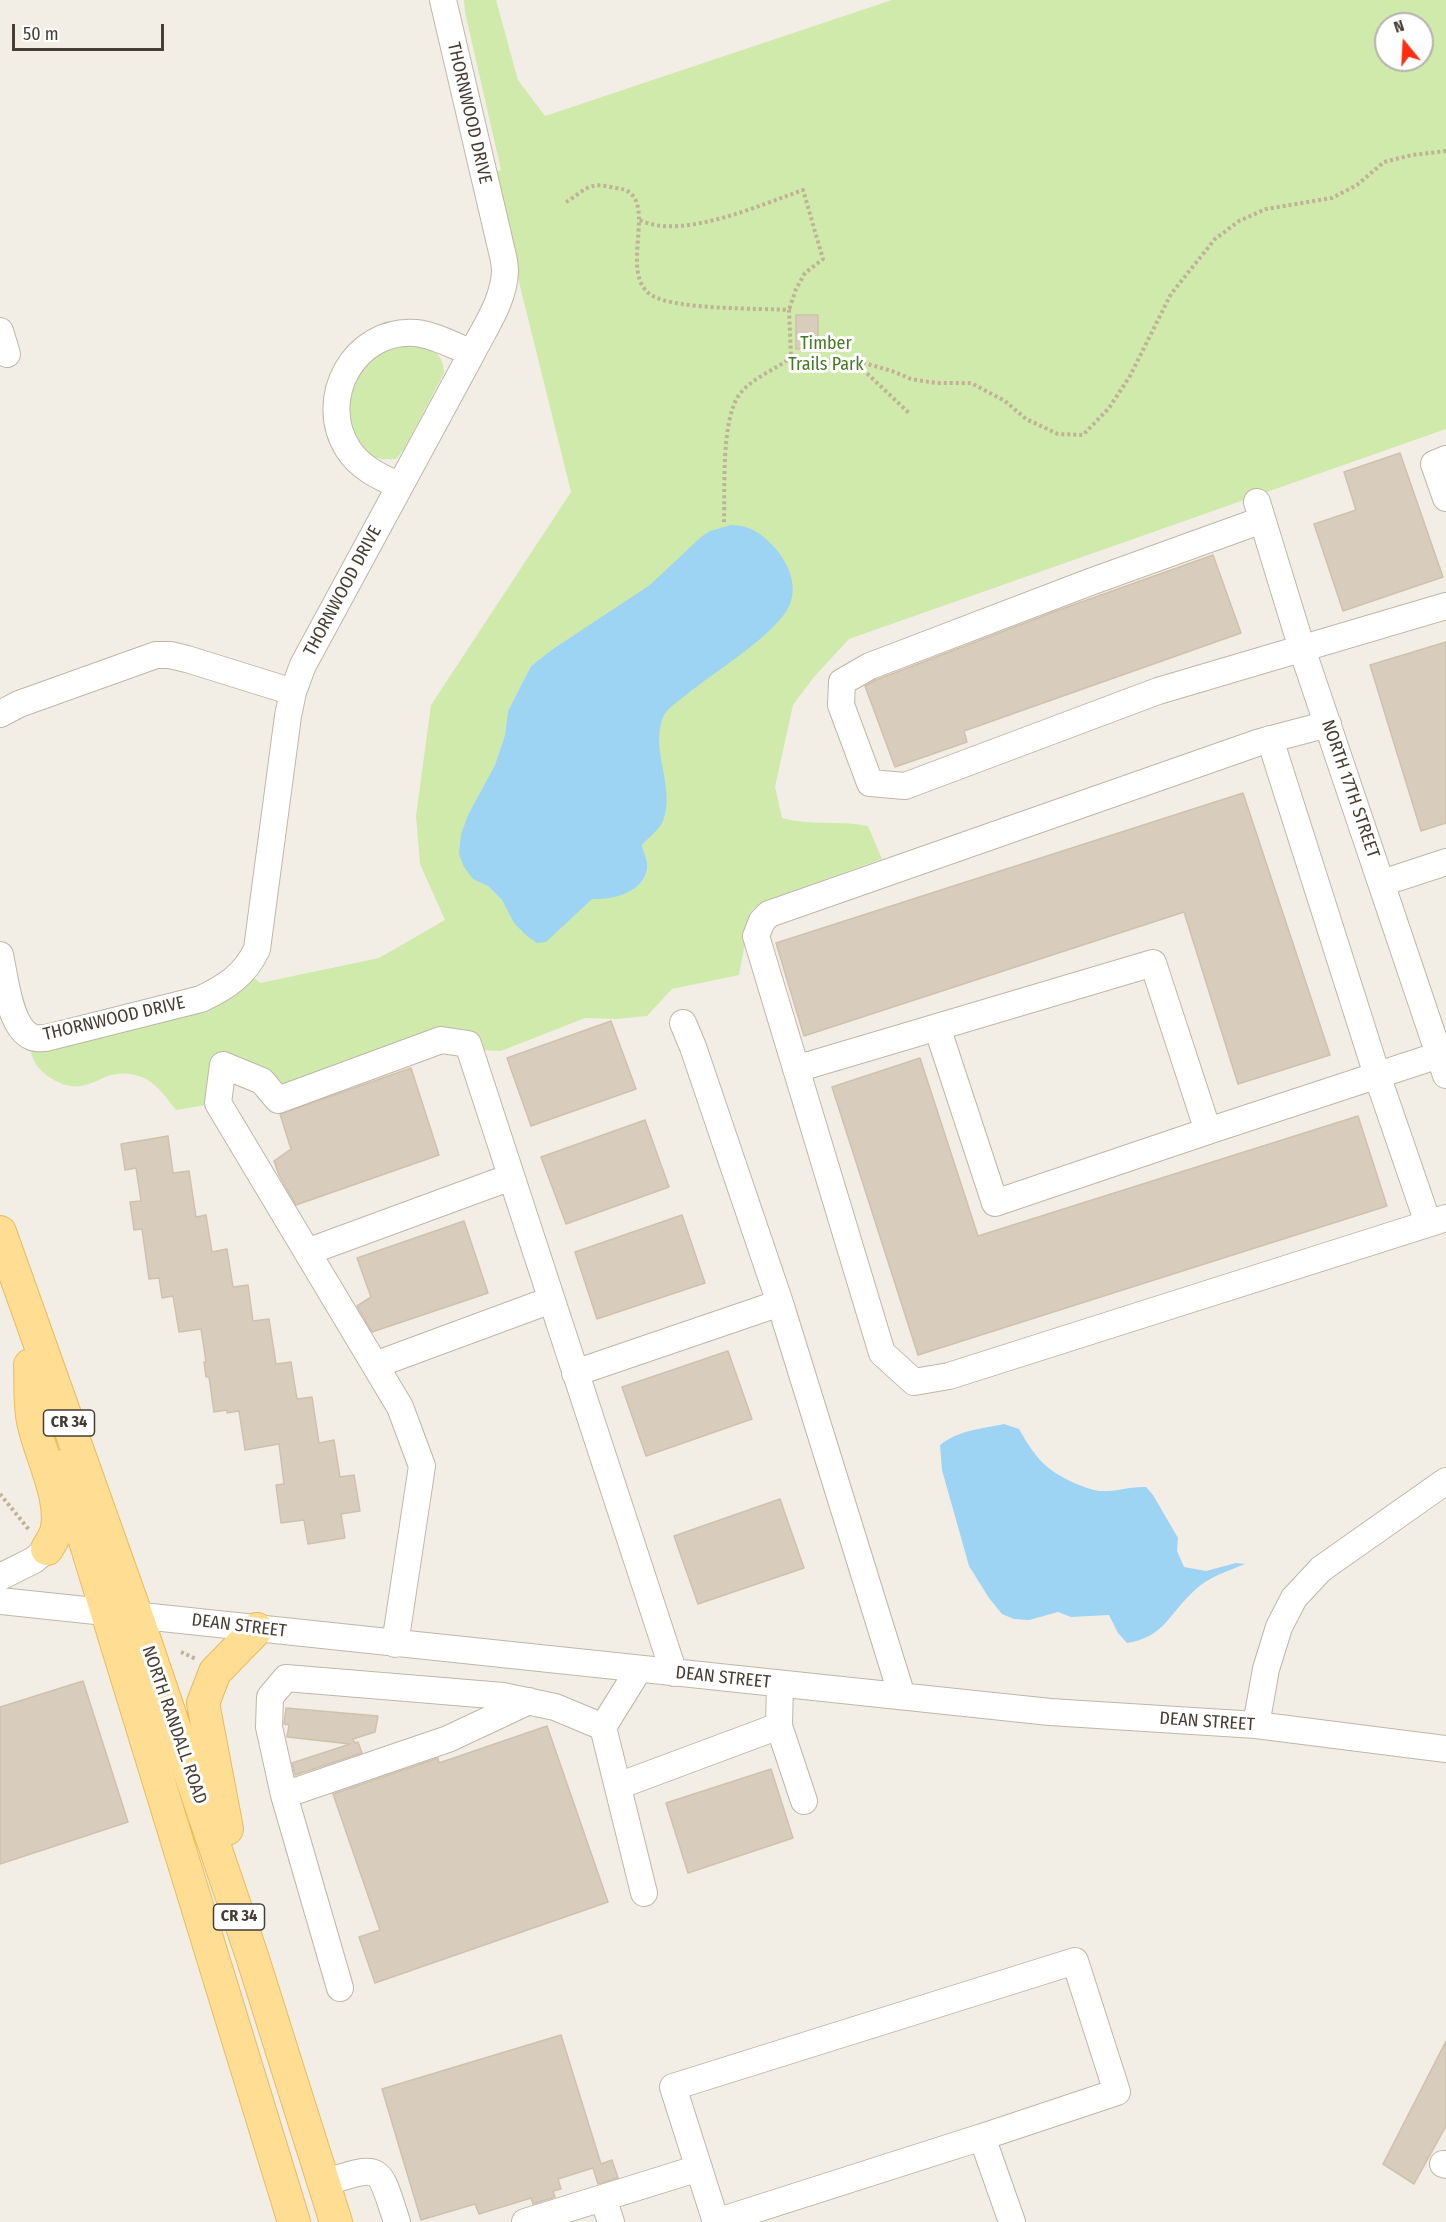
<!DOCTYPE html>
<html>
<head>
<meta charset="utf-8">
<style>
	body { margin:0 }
	#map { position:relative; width:1446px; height:2222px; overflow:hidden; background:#f3eee5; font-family:"Fira Sans Condensed",sans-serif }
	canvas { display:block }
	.north { position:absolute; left:1374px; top:12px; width:60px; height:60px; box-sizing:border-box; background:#fff; border:2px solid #b5b2ae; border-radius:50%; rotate:342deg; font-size:16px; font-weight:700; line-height:24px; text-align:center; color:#463e34 }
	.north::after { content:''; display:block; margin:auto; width:21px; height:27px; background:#ff2d10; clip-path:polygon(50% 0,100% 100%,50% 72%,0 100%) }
	.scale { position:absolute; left:12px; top:24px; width:152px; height:27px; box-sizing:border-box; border:3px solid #463e34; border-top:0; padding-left:8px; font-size:18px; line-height:21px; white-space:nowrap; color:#463e34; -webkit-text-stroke:4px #fff; paint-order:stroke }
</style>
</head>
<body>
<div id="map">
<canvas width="1446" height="2222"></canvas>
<div class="north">N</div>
<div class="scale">50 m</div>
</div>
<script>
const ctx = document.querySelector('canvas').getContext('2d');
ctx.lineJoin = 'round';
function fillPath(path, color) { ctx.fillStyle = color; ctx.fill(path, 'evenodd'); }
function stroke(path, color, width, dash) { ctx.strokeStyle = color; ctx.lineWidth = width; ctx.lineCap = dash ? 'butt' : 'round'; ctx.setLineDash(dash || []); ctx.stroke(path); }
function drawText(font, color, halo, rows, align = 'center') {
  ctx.font = font + ' "Fira Sans Condensed",sans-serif'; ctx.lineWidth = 6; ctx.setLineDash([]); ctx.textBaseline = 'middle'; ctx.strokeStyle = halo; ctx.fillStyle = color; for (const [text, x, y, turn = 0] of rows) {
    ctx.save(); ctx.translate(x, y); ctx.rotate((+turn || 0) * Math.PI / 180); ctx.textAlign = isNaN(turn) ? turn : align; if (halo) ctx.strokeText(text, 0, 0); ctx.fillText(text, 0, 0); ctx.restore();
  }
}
const green = new Path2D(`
	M464,0H496L518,80L545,116L892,0H1446V429L849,639L814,677L793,705L775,787L782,818C810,826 839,820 868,826L882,859L762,902L751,911L739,975L672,989L647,1016L616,1019L585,1018L501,1051L479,1050L468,1044L278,1100L223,1065L218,1103L176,1110C165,1096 154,1079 135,1075C109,1069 102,1082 81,1086C61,1089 33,1071 31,1051C30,1047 31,1042 31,1037L201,999L245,969L260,983L379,958L445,920L420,864L416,816L431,705L571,492L492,173L501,170L465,12ZM1386,24H1422V60H1386ZM606,615L663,715L659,733L660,761L666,790L649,837L642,845C643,852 649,862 647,869C643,893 612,900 592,898L546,941L514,923L502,900L488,886L469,813L495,765L505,735L508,711L531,666L553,649Z
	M404,344C424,344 444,350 444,373L404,449L396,459C391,459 383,460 377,458C370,456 365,448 360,442C343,417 343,384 366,361C377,351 391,347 404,344Z`);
const water = new Path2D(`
	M731,525C750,525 762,534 774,547C789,563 800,589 787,610C769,639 714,672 686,695C679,701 666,709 663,717C650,752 676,788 663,821C659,830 648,838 642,845C643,852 649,862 647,869C643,893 612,900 592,899L546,942L537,943L527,936L514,923L502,900L488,886L473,879L464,867L459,854L461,834L469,813L495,765L505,735L508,711L531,666L553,649L650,585L701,537L710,531Z
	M1004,1424L1019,1429C1026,1441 1033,1453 1043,1463C1054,1475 1084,1489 1100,1491C1117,1492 1130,1486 1146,1487L1153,1495L1178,1538L1177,1551L1184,1567L1206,1571L1236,1563L1245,1564C1228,1571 1208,1577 1195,1590C1169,1613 1165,1637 1127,1643L1118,1633L1109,1615L1071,1617L1058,1612L1029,1620L1014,1619L1002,1614L989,1598L969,1566L942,1470L940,1445C959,1430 981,1429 1004,1424Z`);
const building = new Path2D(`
	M796,315H818V349H796Z
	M1400,453L1443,577L1343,611L1314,524L1356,510L1344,472Z
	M1213,555L1241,633L964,731L967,742L895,767L865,686L876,680L1056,611Z
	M1446,642V823L1421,831L1370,665Z
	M1243,793L1330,1055L1238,1084L1184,912L804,1036L776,943Z
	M611,1021L636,1089L531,1126L507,1058Z
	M920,1058L978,1236L1358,1116L1387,1206L918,1355L832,1087Z
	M411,1068L439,1155L296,1205L279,1175L274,1161L291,1149L280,1114Z
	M645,1120L669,1187L566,1224L541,1157Z
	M168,1136L173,1173L189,1171L196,1217L206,1215L212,1252L227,1249L233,1287L248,1285L253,1321L269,1319L276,1364L291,1362L297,1399L312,1397L319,1443L334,1440L340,1477L354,1475L360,1511L341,1514L345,1538L308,1544L304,1520L281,1523L276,1485L284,1484L279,1444L245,1450L239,1411L227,1413V1410L214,1412L209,1377H206L204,1362H206L201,1329L179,1332L173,1296L162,1298L159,1278L149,1279L142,1229L134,1230L130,1202L141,1201L136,1168L125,1170L121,1144Z
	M682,1215L705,1283L597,1319L575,1252Z
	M464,1221L488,1293L372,1332L357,1306L371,1297L357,1258Z
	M728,1351L752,1419L646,1456L622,1387Z
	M780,1499L804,1568L698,1604L674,1536Z
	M83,1681L128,1822L0,1864V1707Z
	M286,1708L378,1716L375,1732L353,1739L355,1743L358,1742L362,1753L295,1775L292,1763L350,1744L287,1737L289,1725L284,1724Z
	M547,1726L608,1902L375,1983L359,1937L380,1930L333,1794L438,1758L439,1763Z
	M771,1769L793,1838L688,1873L666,1803Z
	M561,2035L601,2164L612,2160L618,2178L598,2184L593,2168L558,2179L561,2189L553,2191L555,2197L533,2204L531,2198L479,2214L475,2204L421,2220L382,2089Z
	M1446,2041V2126L1414,2184L1383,2164Z`);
const path = new Path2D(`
	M566,202C574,198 585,187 593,186C600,184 610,187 616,188C665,192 614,275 653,296C678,310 758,308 789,310L791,357L811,361L854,360L892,371L911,379L936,383H971L1005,401L1026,419L1058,434L1083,435L1109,408L1130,376L1171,294L1215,239L1239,221L1266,209L1332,198L1357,185L1384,162L1412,155L1446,151
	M640,220C680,241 763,204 803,190L823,259L805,273L796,289L789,310
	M854,361L910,414
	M724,522C725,489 721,421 739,395C752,377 775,371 791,357
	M0,1494L30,1531
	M181,1652L196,1659`);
const minor = new Path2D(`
	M0,331L7,354
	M1446,459L1434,464L1446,498
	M400,486C380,477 360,468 348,449C316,399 354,328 416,333C435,335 454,346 472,353
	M1257,502L1302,649L1446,1075
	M1262,520L1090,582L870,666L842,682L841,705L870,783L905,786L1158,691L1446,606
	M0,714L19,704L156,655H170L187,659L293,692
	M1328,724L1260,742L769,914L762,921L756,936L882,1353L914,1382L949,1376L1446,1218
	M1270,739L1377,1075L1428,1223
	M1382,883L1446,862
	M0,955C5,976 9,1028 32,1037C35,1039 42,1038 46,1038L201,999C226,987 245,975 257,949L288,716L293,692L303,665L472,353C485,327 504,301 505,271C505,260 501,249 499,239L443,0
	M683,1023L693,1047L780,1303
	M937,1027L995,1203L1208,1131
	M796,1069L1153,963L1208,1131L1439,1055
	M307,1252L511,1177
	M375,1365L551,1300
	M575,1373L780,1303L902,1696
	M0,1577L34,1560L47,1549
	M0,1601L1050,1712L1256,1725L1446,1749
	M395,1644L422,1466L400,1407L218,1103L223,1065L262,1081L278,1100L441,1040L468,1044L674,1673
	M639,1669L603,1727L644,1893
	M1256,1725L1266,1669L1279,1627L1294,1598L1321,1569L1446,1481
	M779,1726L804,1801
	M618,1786L779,1726L780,1684
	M284,1795L448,1739L529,1701
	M340,1988L284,1795L269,1727L270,1697L286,1678L503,1696L555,1707L603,1727
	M982,2137L716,2222L673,2087L1075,1961L1117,2092L982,2137L1012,2222
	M1443,2164L1446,2165
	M323,2183C383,2164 378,2164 397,2222
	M603,2198L611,2222
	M525,2222L699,2168`);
const major = new Path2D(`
	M0,1232L136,1614L252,1956L336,2222
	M30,1365C31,1383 29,1403 33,1421C39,1453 65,1500 56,1532C54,1538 50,1544 47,1549
	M62,1466L294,2222
	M227,1829L203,1703L215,1672L257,1629`);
const shields = [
	[69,1423,51],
	[239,1917,51]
];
const shieldNames = [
	["CR 34",69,1423],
	["CR 34",239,1917]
];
const streetNames = [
	["THORNWOOD DRIVE",469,113,77],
	["THORNWOOD DRIVE",343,591,-62],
	["NORTH 17TH STREET",1350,789,71],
	["THORNWOOD DRIVE",114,1019,-13],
	["DEAN STREET",239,1626,7],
	["DEAN STREET",723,1678,6],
	["DEAN STREET",1207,1722,4],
	["NORTH RANDALL ROAD",174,1725,71]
];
const parkNames = [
	["Timber",826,344],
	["Trails Park",826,365]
];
fillPath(green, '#cfeaab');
fillPath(water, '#9dd3f3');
fillPath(building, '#d8ccbc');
stroke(building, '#d0c1ac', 1.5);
stroke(minor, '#bfb6a7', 28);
stroke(major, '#e9bb5d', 34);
stroke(path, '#c1b197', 4, [3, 3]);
stroke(minor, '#fff', 26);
stroke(major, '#ffdd92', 32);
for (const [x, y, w] of shields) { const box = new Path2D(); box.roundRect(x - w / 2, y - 13, w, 26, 4.5); ctx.fillStyle = '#fff'; ctx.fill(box); stroke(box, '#463e34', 1.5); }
drawText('bold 16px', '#463e34', null, shieldNames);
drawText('18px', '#463e34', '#fff', streetNames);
drawText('18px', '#477a25', '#fff', parkNames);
</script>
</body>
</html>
